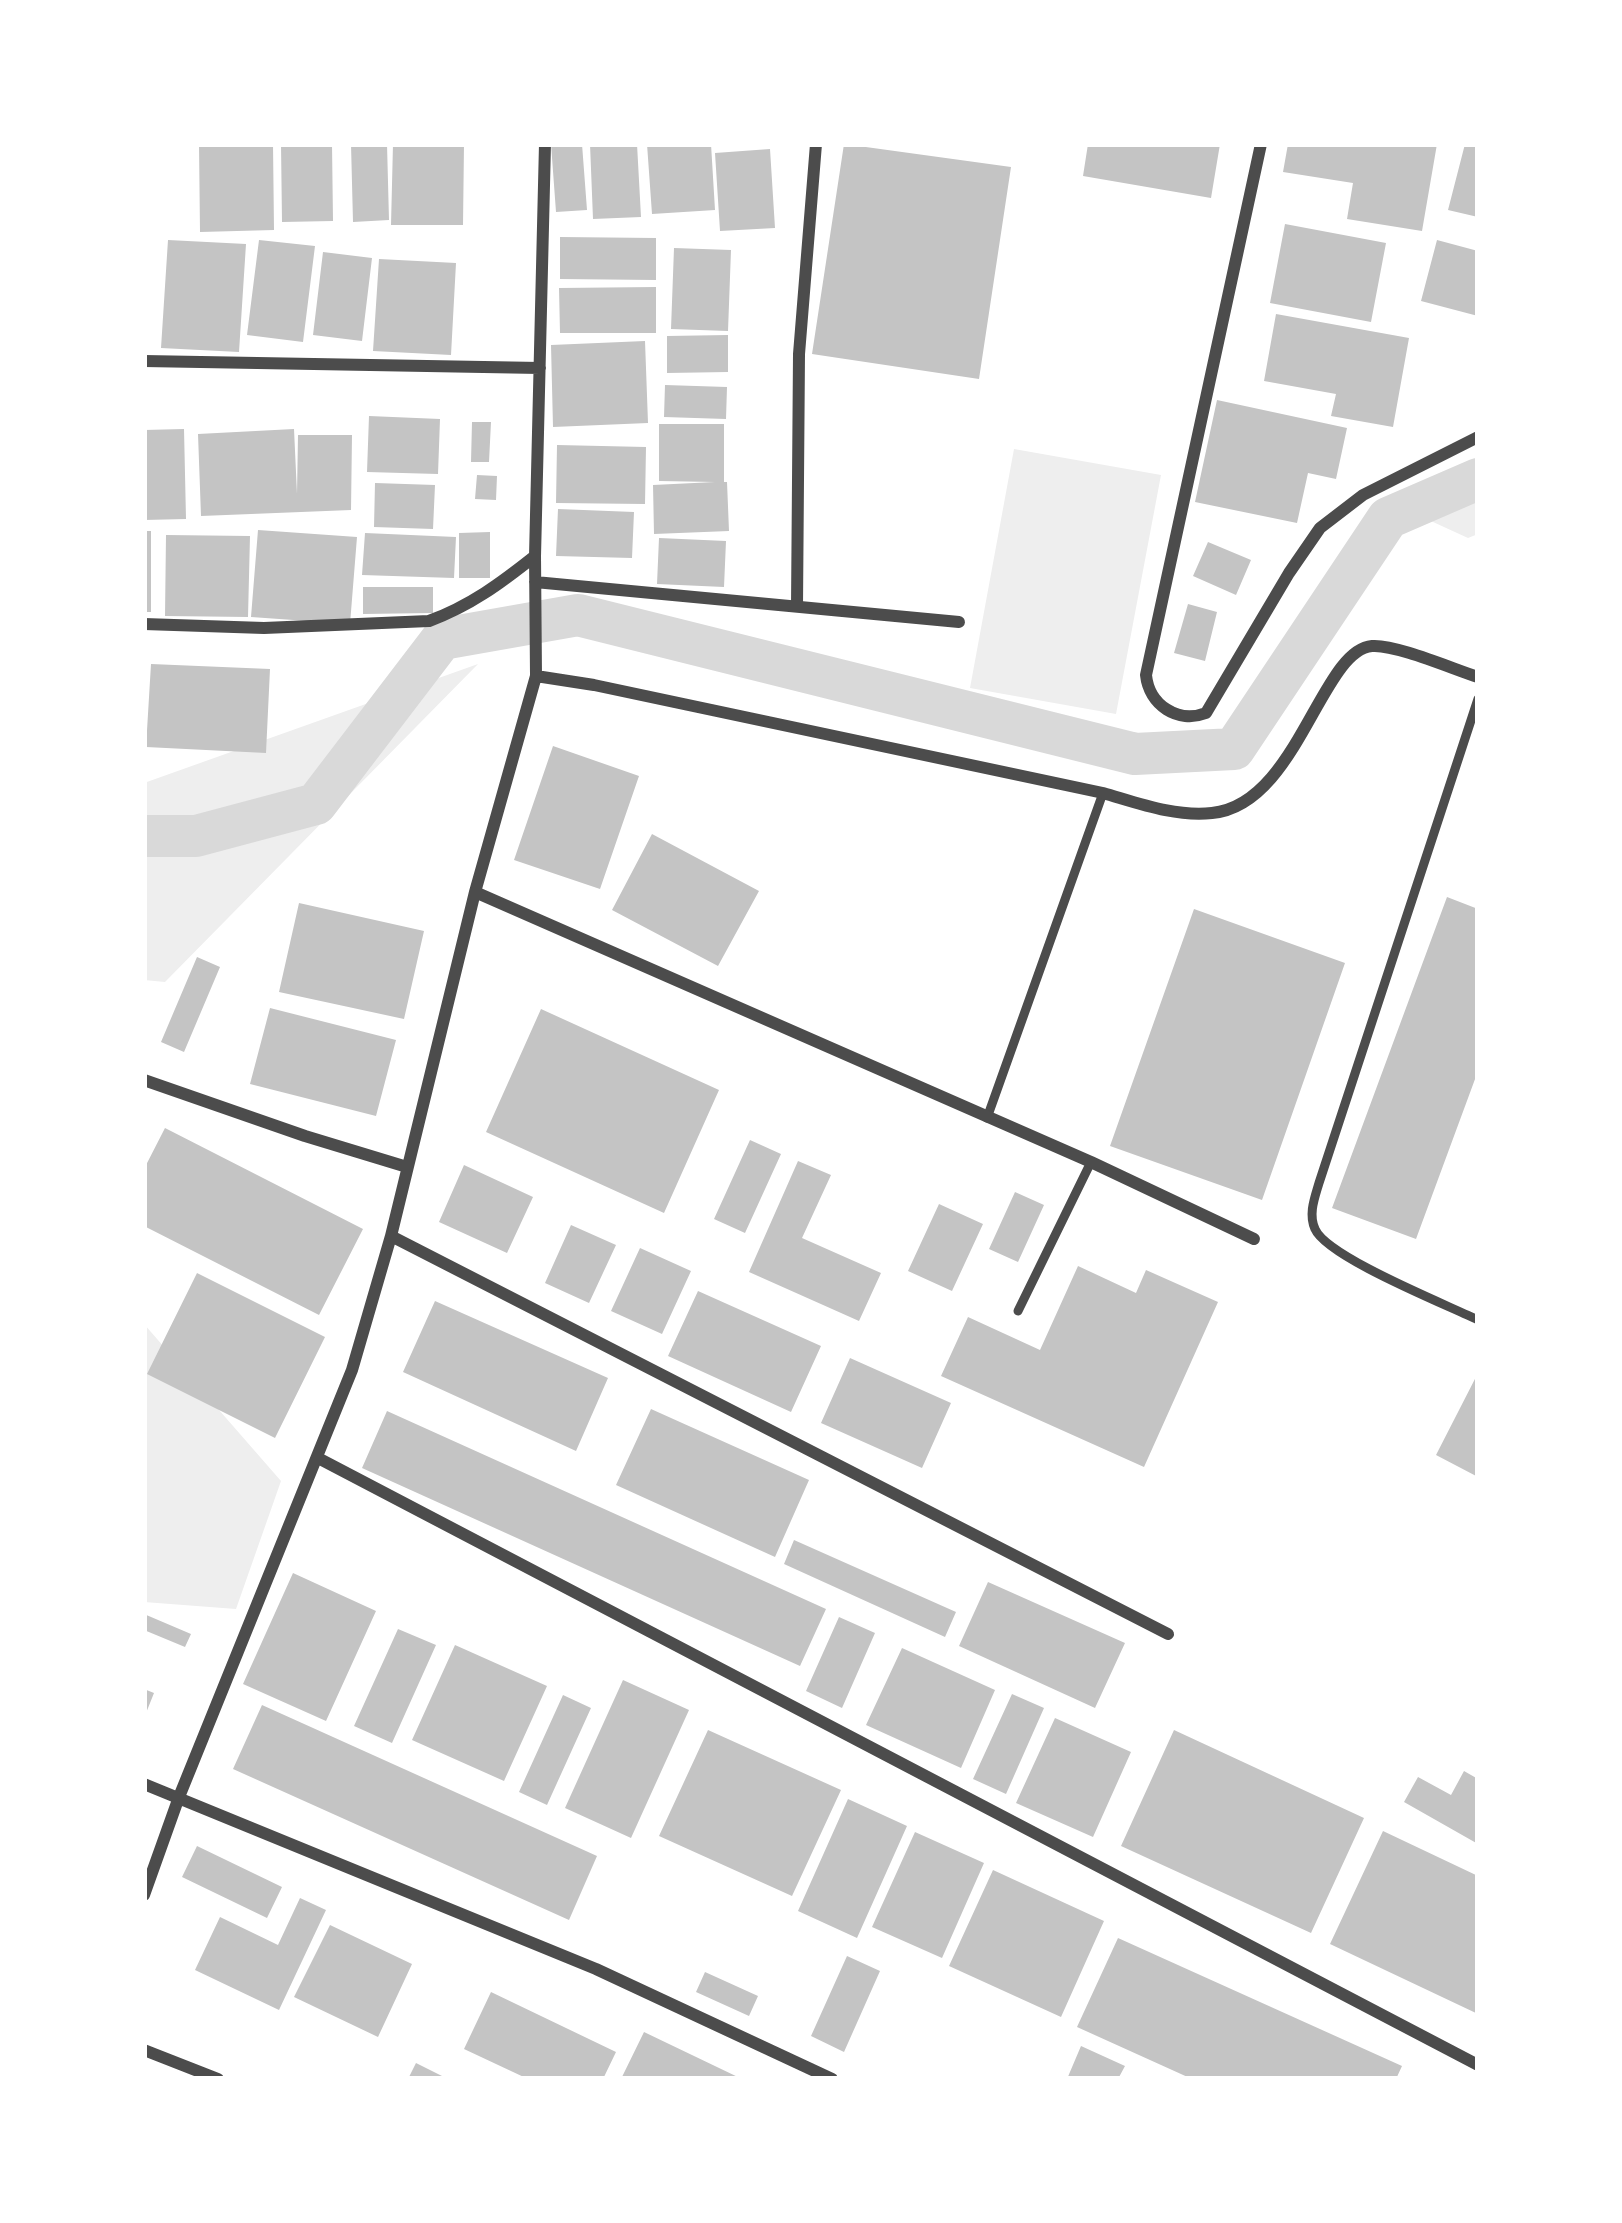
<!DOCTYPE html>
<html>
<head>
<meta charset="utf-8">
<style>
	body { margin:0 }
	#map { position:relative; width:1622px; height:2223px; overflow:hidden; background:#fff; font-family:Signika,sans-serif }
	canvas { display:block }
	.frame { position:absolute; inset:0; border:147px solid #fff; pointer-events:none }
</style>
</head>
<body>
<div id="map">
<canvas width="1622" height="2223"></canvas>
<div class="frame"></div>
</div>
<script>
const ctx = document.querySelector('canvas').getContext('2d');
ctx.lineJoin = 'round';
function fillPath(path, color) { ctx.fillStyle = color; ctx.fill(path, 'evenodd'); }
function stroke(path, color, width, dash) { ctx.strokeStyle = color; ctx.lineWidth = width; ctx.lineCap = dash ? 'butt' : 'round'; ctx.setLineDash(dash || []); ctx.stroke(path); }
const green = new Path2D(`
	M1014,449L1161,475L1116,714L970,688Z
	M1478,457V534L1468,538L1385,500Z
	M478,664L165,982L144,980V783Z
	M144,1324L281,1481L236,1609L144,1602Z`);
const canal = new Path2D(`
	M144,836H196L316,804L442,639L578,615L1135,754L1234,749L1388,518L1478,479`);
const building = new Path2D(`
	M199,144H273L274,230L200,232Z
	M281,144H332L333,221L282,222Z
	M351,144H387L389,220L353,222Z
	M393,144H464L463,225H391Z
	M551,144H582L587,210L556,212Z
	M590,144H637L641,217L593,219Z
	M647,144H711L715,210L652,214Z
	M844,144L1011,167L979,379L812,354Z
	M1088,144H1220L1211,198L1083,176Z
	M1288,144H1437L1422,231L1347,219L1353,183L1283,172Z
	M1465,144H1478V217L1448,210Z
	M770,149L775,228L720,231L715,153Z
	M1285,224L1386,243L1371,322L1270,303Z
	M560,237L656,238V280L560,279Z
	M168,240L246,244L239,352L161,348Z
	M259,240L315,246L303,342L247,335Z
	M1437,240L1478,251V316L1421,301Z
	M674,248L731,250L728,331L671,329Z
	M323,252L372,258L362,341L313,335Z
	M379,259L456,263L451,355L373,351Z
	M656,287V333H560L559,288Z
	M1276,314L1409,338L1393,427L1331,416L1336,394L1264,381Z
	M728,335V372L667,373V336Z
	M645,341L648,423L553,427L551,345Z
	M665,385L727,387L726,419L664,417Z
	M1217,400L1347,428L1336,479L1308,473L1297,523L1195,502Z
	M369,416L440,419L438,474L367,472Z
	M472,422H491L489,462H471Z
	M659,424H724V482H727L729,531L654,534L653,485L715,482L659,481Z
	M184,429L186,519L144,520V430Z
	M294,429L297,494L298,435H352L351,510L201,516L198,434Z
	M557,445L646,447L645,504L556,503Z
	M477,475L497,476L496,500L475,499Z
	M375,483L435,485L433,529L374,527Z
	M558,509L634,512L632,558L556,556Z
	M258,530L357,537L350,624L251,617Z
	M144,531H151V612H144Z
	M490,532V578H459V533Z
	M365,533L456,537L454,578L362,575Z
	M166,535L250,536L248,617L165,616Z
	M659,538L726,541L724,587L657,584Z
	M1208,542L1251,560L1236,595L1193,576Z
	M363,587H433V613L363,614Z
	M1188,604L1217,612L1205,661L1174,653Z
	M151,664L270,669L266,753L146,747Z
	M553,746L639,776L600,889L514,860Z
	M652,834L759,891L718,966L612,910Z
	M1447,897L1478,909V1071L1416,1239L1332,1208Z
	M299,903L424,931L404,1019L279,992Z
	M1194,909L1345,963L1262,1200L1110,1146Z
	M197,957L220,967L184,1052L161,1042Z
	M270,1008L396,1040L376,1116L250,1084Z
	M541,1009L719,1090L664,1213L486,1132Z
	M165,1128L363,1229L319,1315L144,1226V1169Z
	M750,1140L781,1154L745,1233L714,1219Z
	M798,1161L831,1175L802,1238L881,1273L859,1321L749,1272Z
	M464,1165L533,1197L507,1253L439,1222Z
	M1015,1192L1044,1205L1018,1262L989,1249Z
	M939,1204L983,1224L952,1291L908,1271Z
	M571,1225L616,1245L589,1303L545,1283Z
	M640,1248L691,1271L662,1334L611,1311Z
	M1078,1266L1136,1293L1146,1270L1218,1302L1144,1467L941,1376L968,1317L1040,1350Z
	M197,1273L325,1337L275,1438L147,1374Z
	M698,1291L821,1346L791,1412L668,1356Z
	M435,1301L608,1378L576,1451L403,1372Z
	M850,1358L951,1403L922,1468L821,1423Z
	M1478,1373V1477L1436,1455Z
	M651,1409L809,1480L775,1557L616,1485Z
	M387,1411L826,1609L800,1666L362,1468Z
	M794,1540L956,1612L945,1637L784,1564Z
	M293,1573L376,1611L326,1721L243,1684Z
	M988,1582L1125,1643L1095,1708L959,1646Z
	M144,1614L191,1634L185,1647L144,1630Z
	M839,1617L875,1633L842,1708L806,1691Z
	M398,1629L436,1645L392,1743L354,1726Z
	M455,1645L547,1686L504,1781L412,1740Z
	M902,1648L995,1690L961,1768L866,1725Z
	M623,1680L689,1710L631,1838L565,1808Z
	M144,1689L154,1693L144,1718Z
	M1012,1694L1044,1708L1006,1794L973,1779Z
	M563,1695L591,1708L547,1805L519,1792Z
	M262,1705L597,1856L569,1920L233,1769Z
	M1055,1718L1131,1752L1093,1837L1016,1803Z
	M708,1730L841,1790L792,1896L659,1836Z
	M1174,1730L1364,1818L1311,1933L1121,1846Z
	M1464,1771L1478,1779V1844L1404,1802L1418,1777L1451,1795Z
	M848,1799L907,1826L857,1938L798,1911Z
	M1383,1831L1478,1876V2014L1330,1944Z
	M915,1832L984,1863L942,1958L872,1927Z
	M197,1846L282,1887L267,1918L182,1877Z
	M993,1870L1104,1921L1061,2017L949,1966Z
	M300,1898L326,1910L279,2010L195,1970L220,1917L278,1945Z
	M330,1925L412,1964L378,2037L294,1997Z
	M1118,1938L1402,2066L1396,2079H1192L1077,2027Z
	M847,1956L880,1971L844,2052L811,2036Z
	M705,1972L758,1996L749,2016L696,1992Z
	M491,1992L616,2052L603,2079H528L464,2049Z
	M644,2032L742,2079H621Z
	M1081,2046L1125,2066L1118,2079H1067Z
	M416,2063L448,2079H408Z`);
const service = new Path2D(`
	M1478,699L1319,1183C1315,1197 1308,1214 1315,1229C1327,1257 1445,1304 1478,1320
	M987,1118L1103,793
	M1018,1311L1091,1162`);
const minor = new Path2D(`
	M1261,144L1146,675C1149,705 1178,724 1206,713L1289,573L1320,528L1363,495L1478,437
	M144,361L540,368
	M535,582L959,622
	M797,606L799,354L816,144
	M144,624L264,628L429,621C470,606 501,583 535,556
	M536,676L594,685L1103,793C1138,803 1175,817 1212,813C1297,805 1321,650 1372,646C1395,644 1453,669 1478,677
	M475,892L1091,1162L1254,1239
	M144,1080L305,1136L407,1167
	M391,1236L1168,1634
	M318,1458L1478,2065
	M144,1784L596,1969L832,2079
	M144,1895L179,1797L352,1370L391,1236L475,892L536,676L535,556L545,144
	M144,2050L218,2079`);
fillPath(green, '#eee');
stroke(canal, '#d9d9d9', 42);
fillPath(building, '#c4c4c4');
stroke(service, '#4c4c4c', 9);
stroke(minor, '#4c4c4c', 12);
</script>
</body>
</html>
